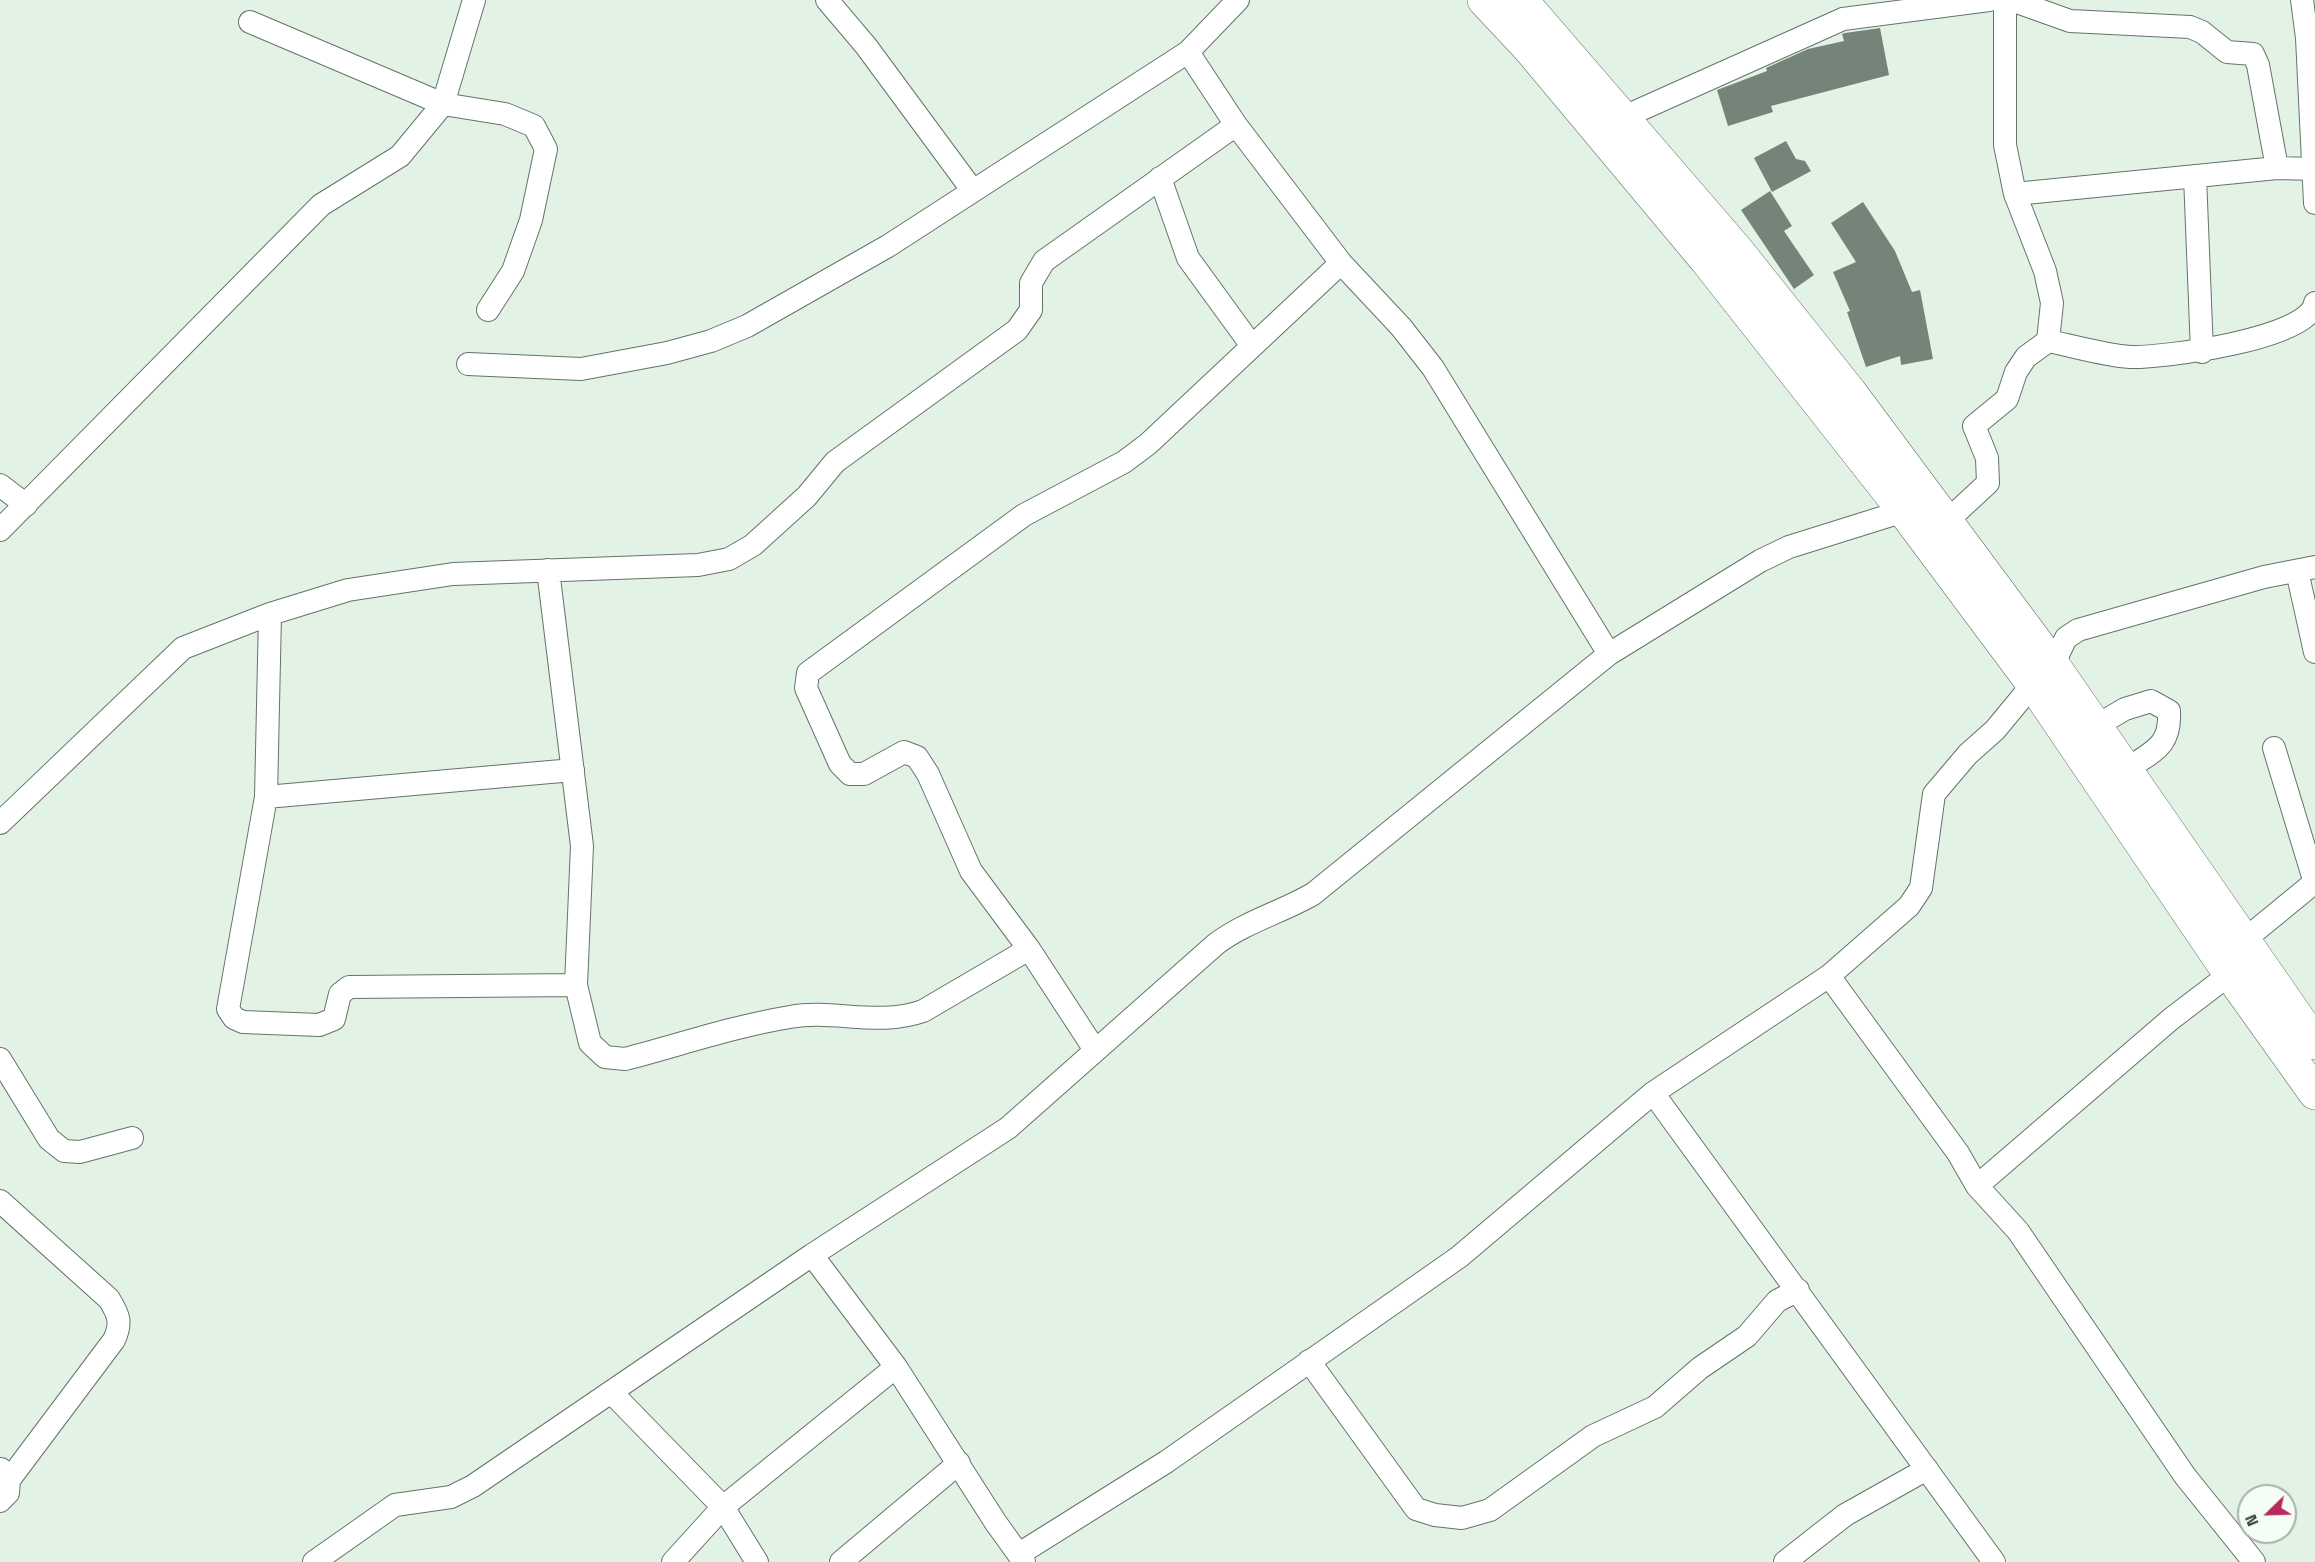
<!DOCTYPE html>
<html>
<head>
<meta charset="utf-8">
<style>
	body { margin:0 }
	#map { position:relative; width:2315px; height:1562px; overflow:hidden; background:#e2f3e6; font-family:"Space Grotesk",sans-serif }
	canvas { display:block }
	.north { position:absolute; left:2237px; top:1484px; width:60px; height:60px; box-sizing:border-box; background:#f4fef6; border:2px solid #a7b0a9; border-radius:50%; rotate:247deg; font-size:16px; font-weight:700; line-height:24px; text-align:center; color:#333a35 }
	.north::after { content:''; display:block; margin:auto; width:21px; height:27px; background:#b6285e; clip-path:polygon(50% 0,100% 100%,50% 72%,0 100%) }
</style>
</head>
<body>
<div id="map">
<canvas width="2315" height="1562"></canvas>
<div class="north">N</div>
</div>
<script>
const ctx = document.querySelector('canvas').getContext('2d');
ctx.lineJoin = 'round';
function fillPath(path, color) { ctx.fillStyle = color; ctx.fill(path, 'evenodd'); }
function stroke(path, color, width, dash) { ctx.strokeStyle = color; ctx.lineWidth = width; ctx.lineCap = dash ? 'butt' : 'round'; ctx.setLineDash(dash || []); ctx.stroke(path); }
const building = new Path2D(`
	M1880,28L1889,75L1771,106L1773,112L1728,126L1717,90L1767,71L1766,68L1808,49L1844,41L1842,34L1845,33Z
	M1786,141L1796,159L1805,161L1811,171L1772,192L1754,158Z
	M1770,191L1792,226L1784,231L1814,275L1794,289L1741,210Z
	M1863,202L1895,251L1912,292L1920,290L1933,359L1901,365L1900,356L1866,367L1847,312L1850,311L1833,272L1856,262L1831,223Z`);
const minor = new Path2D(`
	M827,0L866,46L973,191
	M2011,0L2070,21L2190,27L2202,32L2227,52L2253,54L2258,65L2277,168
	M2302,0L2307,38L2315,203
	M250,22L443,104L505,114L534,126L546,149L531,220L513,271L488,310
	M1188,52L1236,125L1341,263L1401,327L1433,368L1609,654
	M1624,117L1843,19L1989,0
	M2195,176L2202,352
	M1160,178L1188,258L1252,346
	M2015,194L2277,168L2315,169
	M2048,341C2074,346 2103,355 2130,357C2162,358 2310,339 2315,303
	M468,364L581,369L667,353L711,341L747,326L888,246L1188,52L1238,0
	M0,485L26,505
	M1946,522L1988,483L1987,458L1974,426L2007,399L2016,372L2026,357L2048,341L2052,303L2045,271L2015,194L2005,145V0
	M0,530L321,205L400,156L443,104L474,0
	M548,570L582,846L576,985L590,1043L605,1057L625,1059C679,1045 735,1026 790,1017C834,1009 878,1027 923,1011L1029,949
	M2297,571L2315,652
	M270,614L266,797L228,1009L234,1018L243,1022L319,1025L334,1019L340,994L349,987L576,985
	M2053,665L2066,638L2078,630L2264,577L2315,567
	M2096,726L2125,709L2151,701L2169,711C2171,747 2153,751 2127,769
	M2274,748L2315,883
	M266,797L573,770
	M0,823L183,648L270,614L348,590L453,574L698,565L729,559L753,545L807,496L835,462L1017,330L1031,310V283L1044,261L1236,125
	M2243,941L2315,882
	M1829,976L1958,1153L1977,1186L2018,1231L2185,1476L2254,1562
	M1095,1050L1029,949L971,871L928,774L917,757L904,752L864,774H850L840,764L806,688L808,673L1024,515L1124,462L1148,444L1341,263
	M0,1059L49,1139L64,1151L80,1152L132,1138
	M1653,1093L1994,1562
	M1977,1186L2171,1019L2230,974
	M0,1201L109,1299C119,1315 122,1323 114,1340L9,1480
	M812,1255L896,1367L996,1523L1024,1562
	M1309,1361L1416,1509L1435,1515L1462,1518L1490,1510L1593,1436L1655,1407L1700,1368L1747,1336L1777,1301L1798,1290
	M611,1392L723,1507L757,1562
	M0,1501L8,1493L9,1480L1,1469
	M1019,1554L1166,1462L1459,1257L1653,1093L1829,976L1909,906L1921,888L1934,794L1968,754L1995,730L2033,684
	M314,1562L395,1505L451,1497L473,1486L812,1255L1008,1128L1216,944C1245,922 1282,912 1313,894L1609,654L1760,561L1789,547L1904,511
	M673,1562L723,1507L896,1367
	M841,1562L959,1463
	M1785,1562L1845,1515L1927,1469`);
const highway = new Path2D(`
	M1484,0L1529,48L1707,261L1904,511L2033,684L2230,974L2315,1093
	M1521,0L1736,249L1850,392L2053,665L2315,1043`);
fillPath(building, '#748478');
stroke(minor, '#657368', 24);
stroke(highway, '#657368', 34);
stroke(minor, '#fff', 22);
stroke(highway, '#fff', 33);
</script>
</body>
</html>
